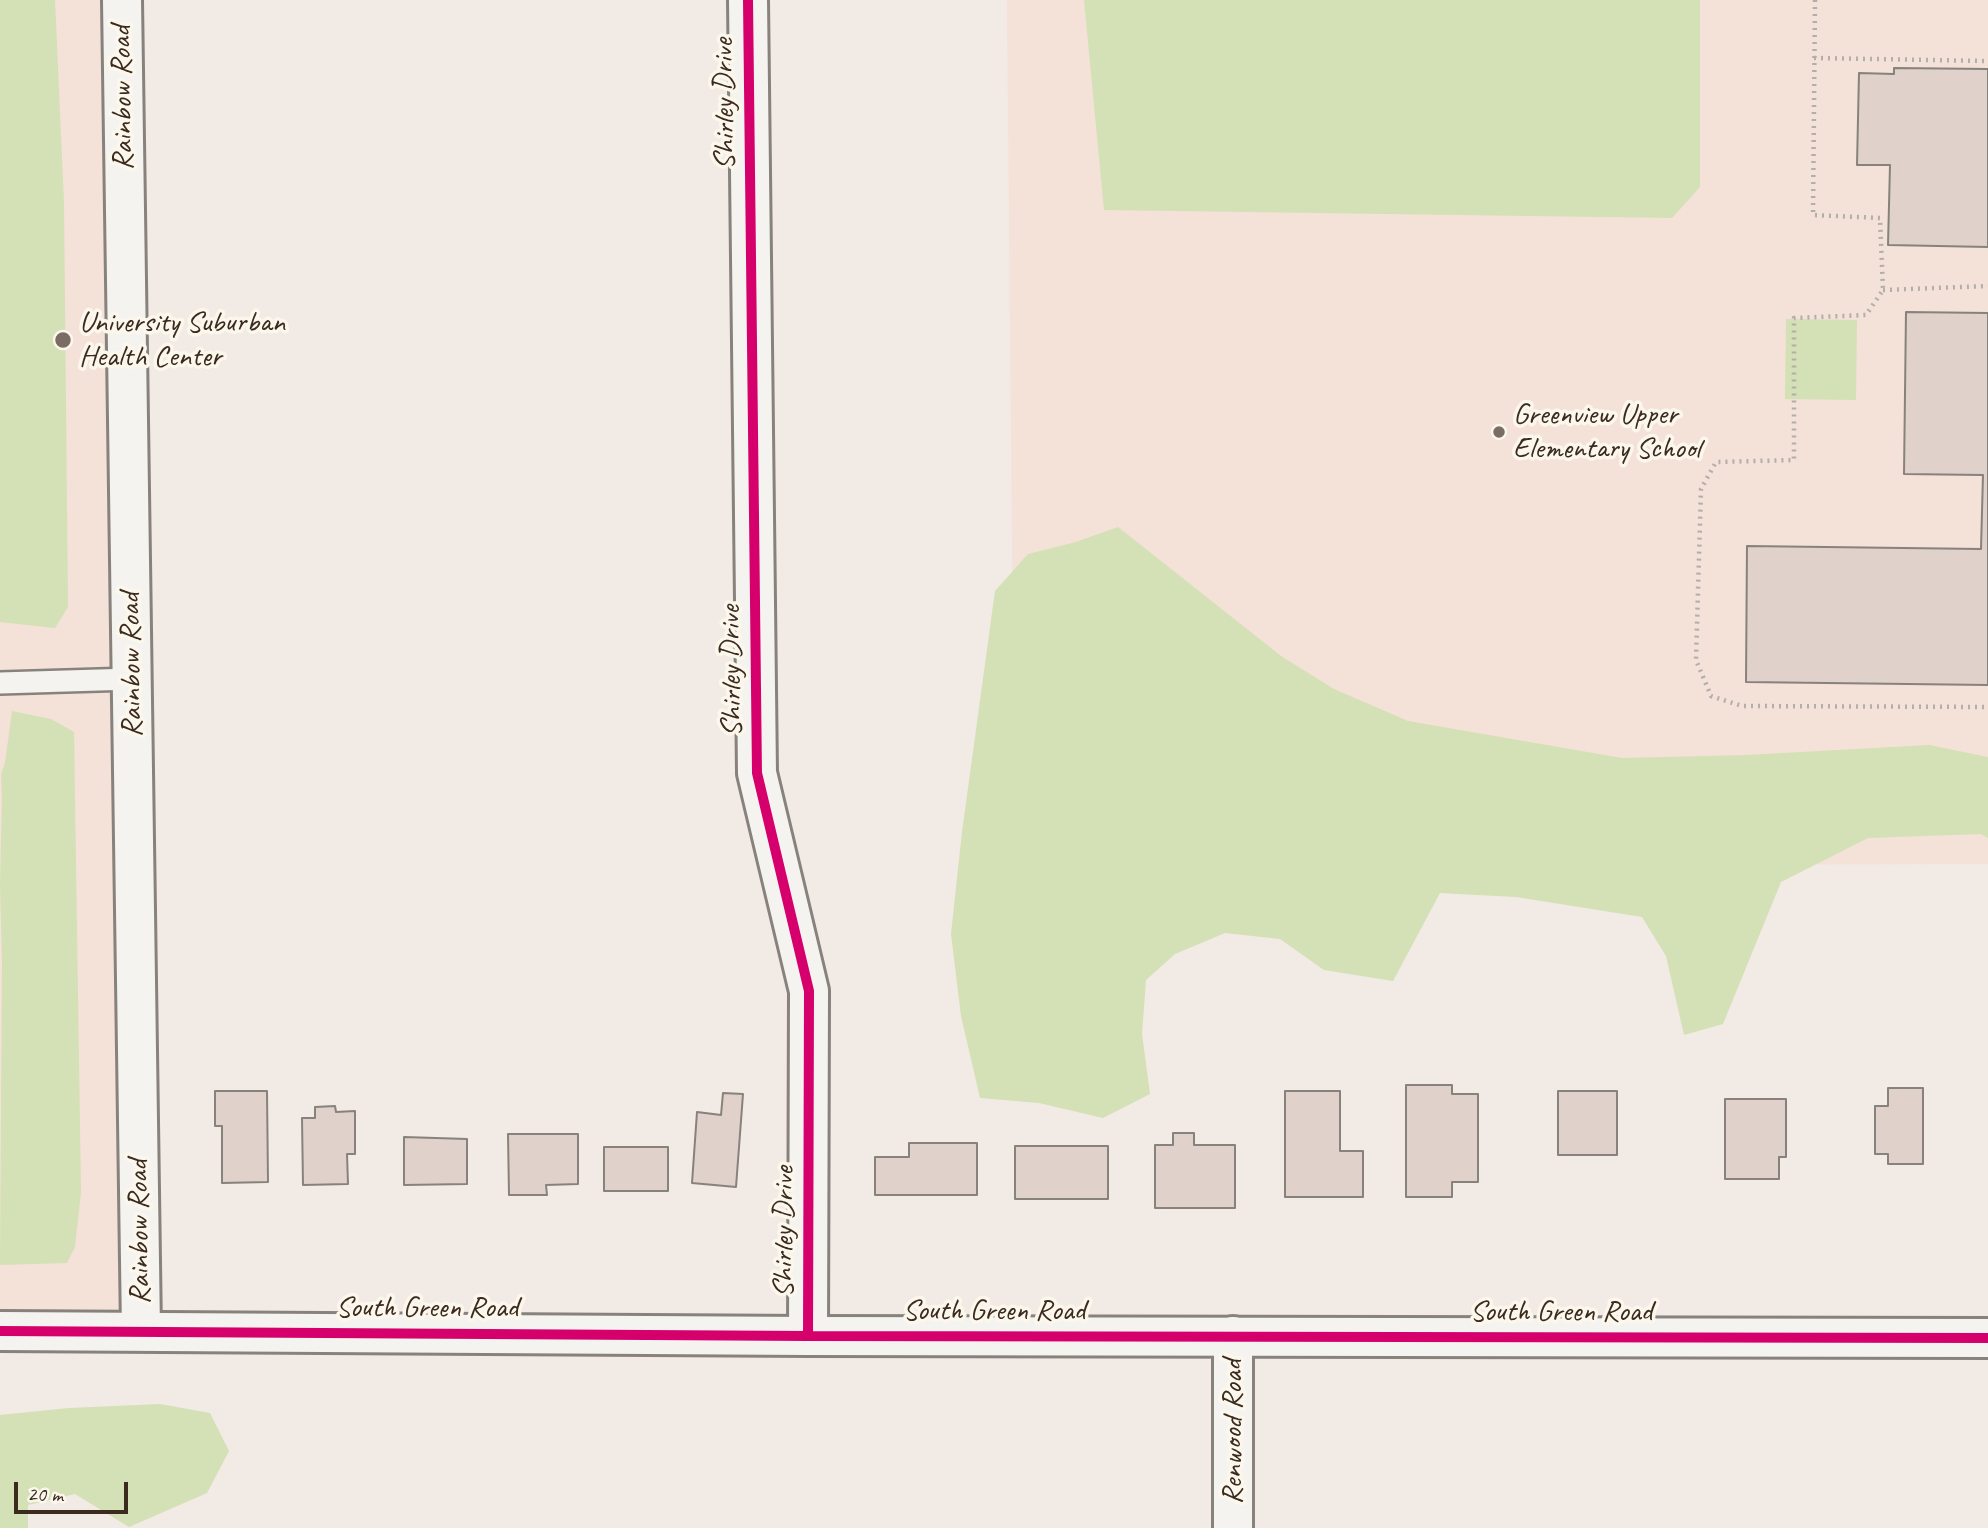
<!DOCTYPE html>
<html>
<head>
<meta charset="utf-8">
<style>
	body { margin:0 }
	#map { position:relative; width:1988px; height:1528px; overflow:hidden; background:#f2eae4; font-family:Caveat,sans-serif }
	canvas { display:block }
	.scale { position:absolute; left:14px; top:1482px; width:114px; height:32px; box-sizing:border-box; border:4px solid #3b2a1e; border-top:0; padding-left:9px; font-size:21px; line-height:24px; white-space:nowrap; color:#3b2a1e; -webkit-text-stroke:5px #fbf7ec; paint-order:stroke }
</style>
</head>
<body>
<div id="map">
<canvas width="1988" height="1528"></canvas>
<div class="scale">20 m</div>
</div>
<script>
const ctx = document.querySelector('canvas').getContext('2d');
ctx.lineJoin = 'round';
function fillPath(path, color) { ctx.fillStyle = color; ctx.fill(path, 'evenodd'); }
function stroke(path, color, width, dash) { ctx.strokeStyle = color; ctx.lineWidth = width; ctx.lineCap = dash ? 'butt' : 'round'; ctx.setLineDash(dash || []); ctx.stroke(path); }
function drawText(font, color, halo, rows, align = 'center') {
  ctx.font = font + ' Caveat,sans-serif'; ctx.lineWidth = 7; ctx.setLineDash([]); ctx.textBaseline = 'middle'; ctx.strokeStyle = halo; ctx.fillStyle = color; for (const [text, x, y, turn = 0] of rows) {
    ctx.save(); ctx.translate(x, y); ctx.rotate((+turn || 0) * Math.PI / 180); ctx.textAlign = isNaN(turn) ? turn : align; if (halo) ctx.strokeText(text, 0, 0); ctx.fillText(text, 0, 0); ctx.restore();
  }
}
const built = new Path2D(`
	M0,0H122L141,1330L0,1331Z
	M1007,0H1988V864L1015,866Z`);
const green = new Path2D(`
	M0,0H55L64,203L68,607L55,628L0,622Z
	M1084,0H1700V187L1672,218L1104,210Z
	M1786,319L1857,320L1856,400L1785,399Z
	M1118,527L1281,656L1334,689L1408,721L1622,758L1747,755L1929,745L1988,757V838L1981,834L1868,838L1781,882L1723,1024L1684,1035L1666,956L1642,917L1516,897L1440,893L1393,981L1324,970L1280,939L1225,933L1175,954L1146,980L1142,1034L1150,1094L1103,1118L1039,1103L980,1098L961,1016L951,934L962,832L995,591L1028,554L1076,542Z
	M12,711L51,719L74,732L81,1192L75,1247L67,1263L0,1265L2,962L0,884L2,798L1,774L5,763Z
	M160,1404L210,1413L229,1451L207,1493L129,1527L75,1494L28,1505V1528H0V1415L69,1408Z`);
const building = new Path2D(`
	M1894,68L1988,69V247L1888,245L1890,165H1857L1859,73L1894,74Z
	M1906,312L1988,313V685L1746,682L1747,546L1981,549L1983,475L1904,474Z
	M1406,1085H1452V1094H1478V1182H1452V1197H1406Z
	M1888,1088H1923V1164H1888V1154H1875V1106H1888Z
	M215,1091H267L268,1182L222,1183V1126H215Z
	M1285,1091H1340V1151H1363V1197H1285Z
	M1558,1091H1617V1155H1558Z
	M723,1093L743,1094L736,1187L692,1183L697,1112L721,1115Z
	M1725,1099H1786V1157H1779V1179H1725Z
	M335,1106L336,1112L355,1111V1154H347L348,1184L303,1185L302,1118H315V1107Z
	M1173,1133H1194V1145H1235V1208H1155V1145H1173Z
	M508,1134H578V1184L546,1185L547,1195H509Z
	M404,1137L467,1139V1184L404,1185Z
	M909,1143H977V1195H875V1157H909Z
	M1015,1146H1108V1199H1015Z
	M604,1147H668V1191H604Z`);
const path = new Path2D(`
	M1815,0L1813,215L1880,218L1883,290L1866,315L1794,318V460L1716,462L1701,489L1696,660L1711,696L1742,706L1988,707
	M1814,58L1988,61
	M1883,290L1988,286`);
const service = new Path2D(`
	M0,683L132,679`);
const minor = new Path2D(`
	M122,0L141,1330
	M748,0L757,773L809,991L808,1336
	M1233,1336V1528`);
const secondary = new Path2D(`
	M0,1331L808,1336L1988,1338`);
const cycleway = new Path2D(`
	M748,0L757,773L809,991L808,1336
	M0,1331L808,1336L1988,1338`);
const markers = [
	[63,340,9,"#7b6d63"],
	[1499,432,7,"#7b6d63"]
];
const streetNames = [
	["Rainbow Road",123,98,-91],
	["Shirley Drive",725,104,-91],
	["Rainbow Road",132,665,-91],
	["Shirley Drive",732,671,-91],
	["Rainbow Road",140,1232,-91],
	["Shirley Drive",784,1232,-90],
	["South Green Road",427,1308],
	["South Green Road",994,1311],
	["South Green Road",1561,1312],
	["Renwood Road",1233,1432,-90]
];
const poiNames = [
	["University Suburban",79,323],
	["Health Center",79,357],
	["Greenview Upper",1513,415],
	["Elementary School",1513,449]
];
fillPath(built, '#f4e1d8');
fillPath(green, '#d4e0b5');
fillPath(building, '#e0d1cb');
stroke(building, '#88827c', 2);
stroke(service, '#88827c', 26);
stroke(minor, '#88827c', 44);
stroke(secondary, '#88827c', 44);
stroke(path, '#b2aeaa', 4.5, [2, 5]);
stroke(service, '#f5f3ef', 21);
stroke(minor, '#f5f3ef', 38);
stroke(secondary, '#f5f3ef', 38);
stroke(cycleway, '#d6006c', 10);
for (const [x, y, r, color] of markers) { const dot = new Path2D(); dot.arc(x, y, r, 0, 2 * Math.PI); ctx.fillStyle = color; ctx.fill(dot); stroke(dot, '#fbf7ec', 2.5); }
drawText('30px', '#3b2a1e', '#fbf7ec', streetNames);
drawText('30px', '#3b2a1e', '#fbf7ec', poiNames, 'left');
</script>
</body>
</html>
